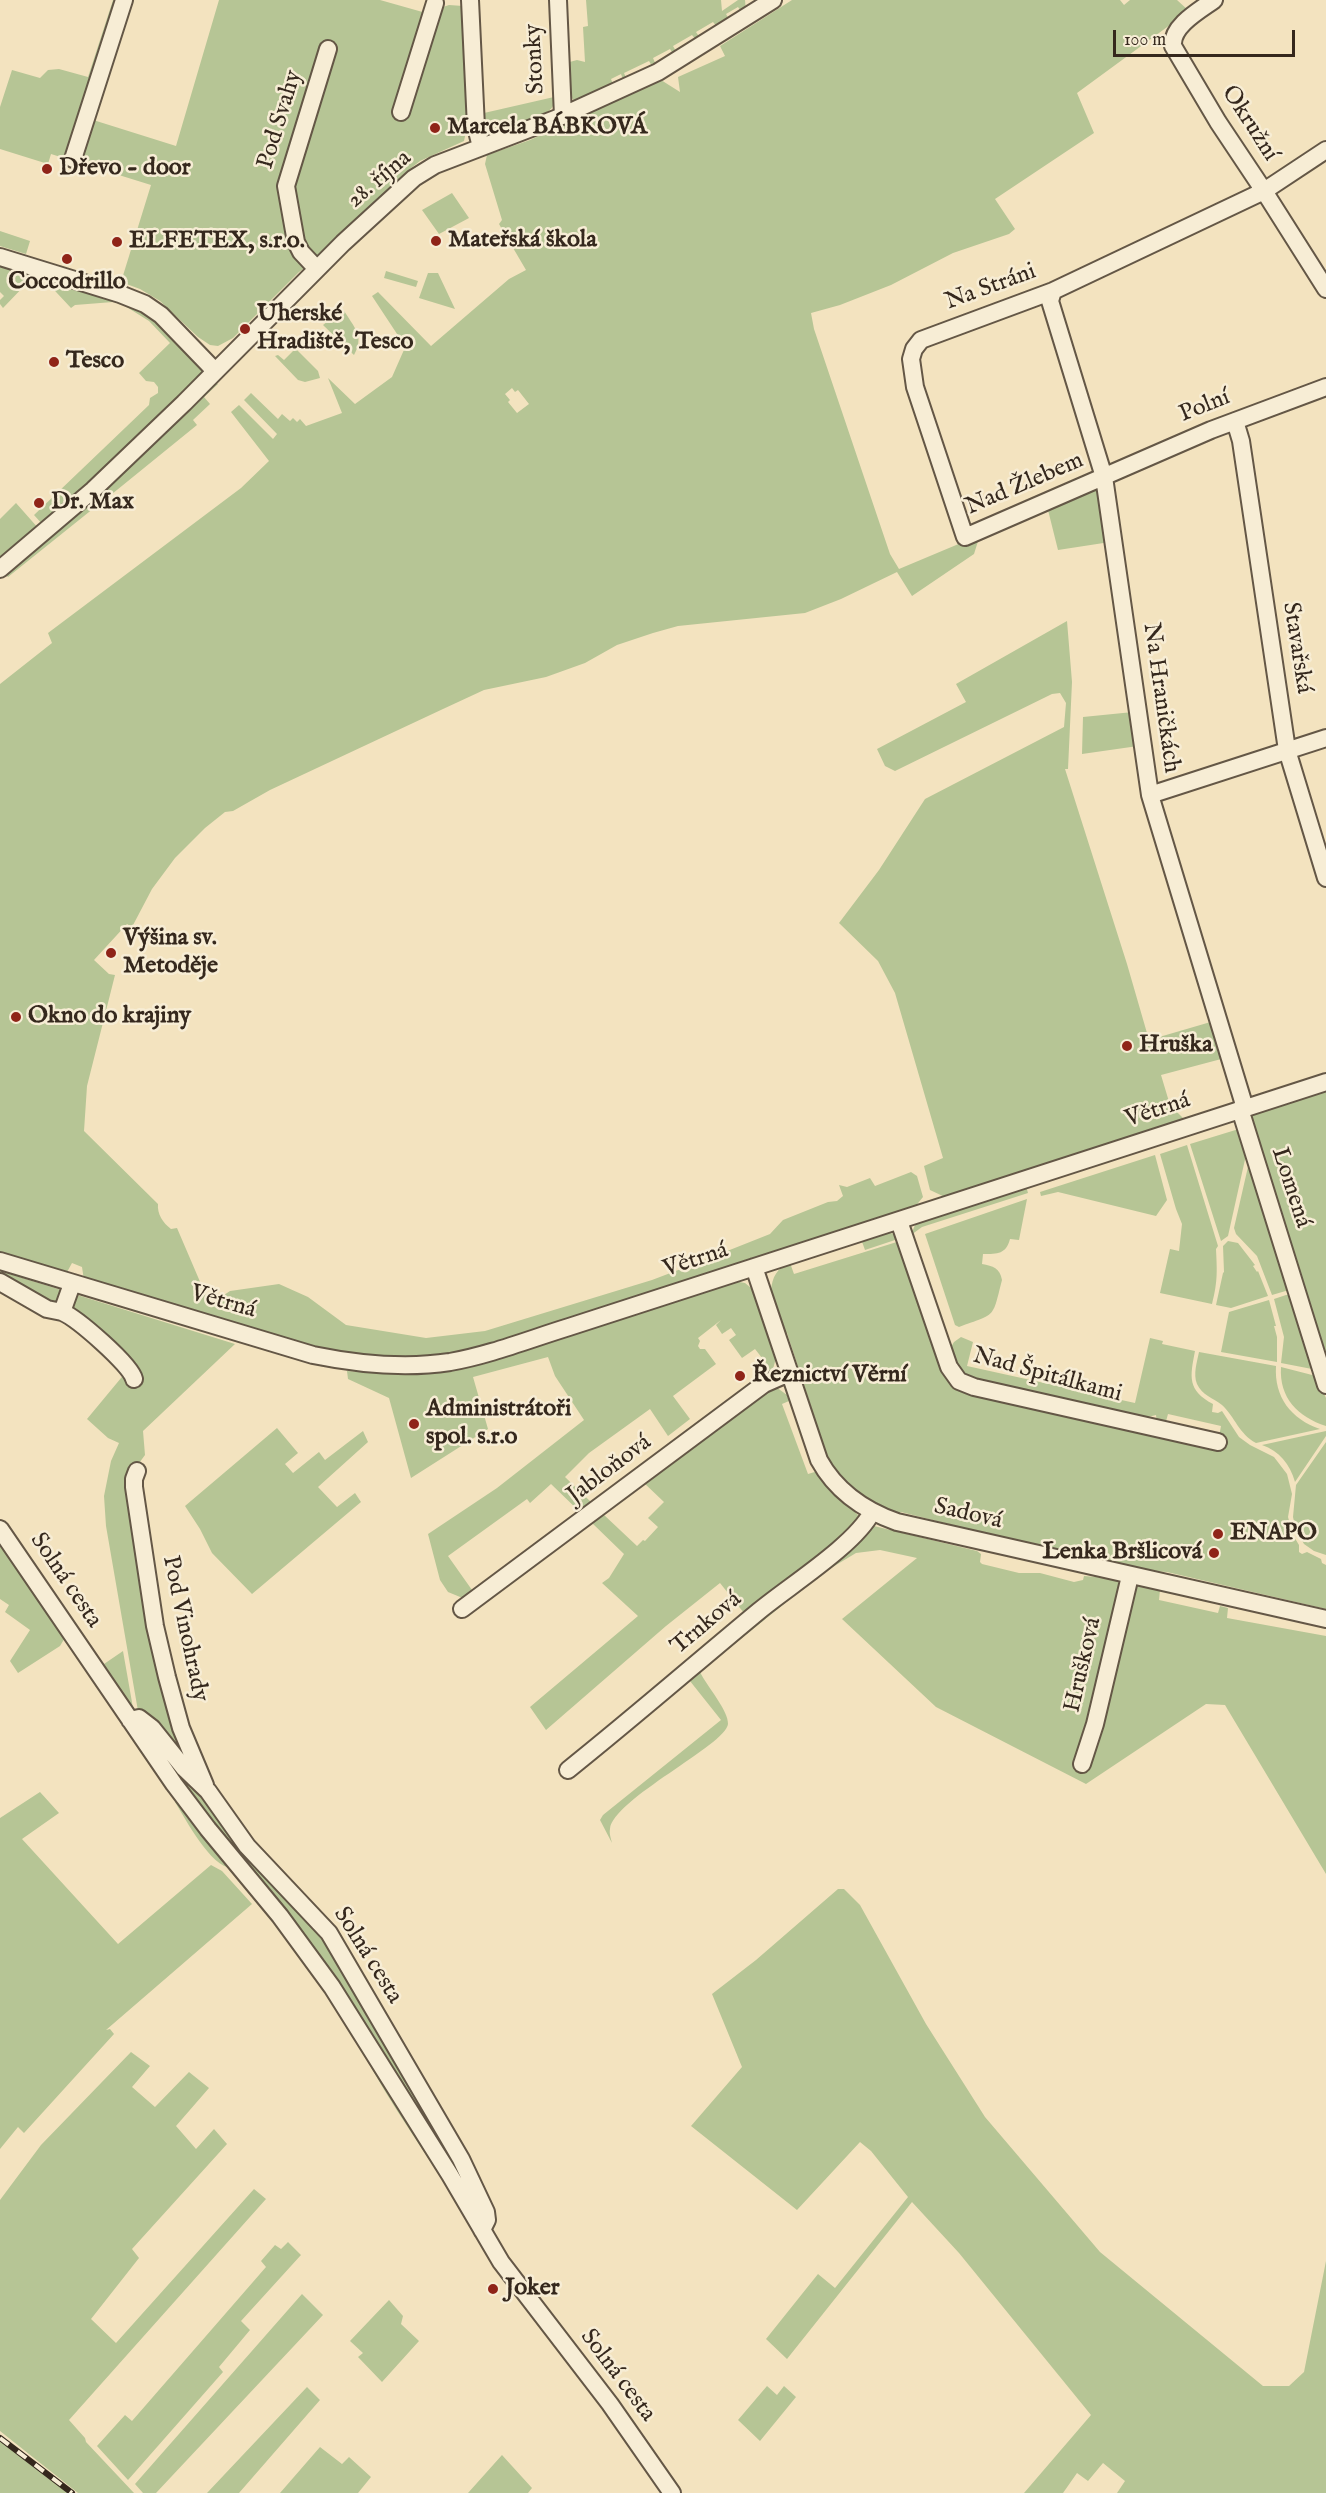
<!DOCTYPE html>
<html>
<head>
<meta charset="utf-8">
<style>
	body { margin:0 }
	#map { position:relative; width:1326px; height:2493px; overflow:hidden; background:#f3e3bf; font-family:"IM FELL English",serif }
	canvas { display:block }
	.scale { position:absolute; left:1113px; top:30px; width:182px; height:27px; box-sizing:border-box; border:3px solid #35281d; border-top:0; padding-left:8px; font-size:18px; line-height:21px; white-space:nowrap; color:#35281d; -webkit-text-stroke:4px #f7edd5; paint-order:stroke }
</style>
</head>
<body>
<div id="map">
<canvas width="1326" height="2493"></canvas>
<div class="scale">100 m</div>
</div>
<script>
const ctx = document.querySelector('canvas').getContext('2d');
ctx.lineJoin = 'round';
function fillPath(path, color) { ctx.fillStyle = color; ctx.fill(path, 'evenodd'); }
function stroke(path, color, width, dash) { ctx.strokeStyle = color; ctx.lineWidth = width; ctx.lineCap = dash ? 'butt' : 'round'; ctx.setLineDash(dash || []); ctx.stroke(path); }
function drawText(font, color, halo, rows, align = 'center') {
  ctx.font = font + ' "IM FELL English",serif'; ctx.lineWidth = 5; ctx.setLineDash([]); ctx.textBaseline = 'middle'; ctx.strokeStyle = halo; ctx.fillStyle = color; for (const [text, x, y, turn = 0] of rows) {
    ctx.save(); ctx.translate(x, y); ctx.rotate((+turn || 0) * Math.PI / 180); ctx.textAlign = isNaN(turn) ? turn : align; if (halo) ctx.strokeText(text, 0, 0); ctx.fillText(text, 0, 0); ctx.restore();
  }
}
const green = new Path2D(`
	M113,0H117L93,75L89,77L92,78L67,159L51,154L48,164L0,149V107L12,70L40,78L48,70L59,69L88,77Z
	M219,0H380L426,13L449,5L463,6L469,118L465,119L466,132L464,141L420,161L406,172L326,248V252L299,272L233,338L218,346L210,345L198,337L160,301L140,289L121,282L151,185L77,162L90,119L176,146Z
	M586,0H721L722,11L738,0H745L746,11L742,13L738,7L726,14L730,21L718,28L713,22L696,32L700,38L697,41L692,35L673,46L677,53L674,55L670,49L653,58L656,65L653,68L649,61L624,73L627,80L624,82L621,74L611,79L614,87L575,102L568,93L566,63L577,60L585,62L583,27L588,26Z
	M792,0H1120L1124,5L1130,0H1177L1189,11L1077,93L1094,133L995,199L1015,229L1009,234L953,253L891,285L840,305L811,313L814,329L890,554L899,569L980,535L974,554L912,596L897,572L841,599L805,613L678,626L653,633L617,645L585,663L546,677L484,690L443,709L270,790L233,811L225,812L205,828L175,858L152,889L132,927L127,924L94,960L109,974L115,975L87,1086L84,1131L158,1204C157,1214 163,1223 171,1229L177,1228L207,1298L224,1295L230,1291L279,1284L308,1297L346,1325L426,1338L485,1331L652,1280L702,1261L770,1234L783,1220L828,1202L837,1201L843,1196L839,1185L847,1187L870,1178L875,1186L911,1172L917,1176L923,1197L914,1208L773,1252V1254L477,1349L437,1356L405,1357H380L316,1349L84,1280L82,1267L72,1263L66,1274L0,1254V684L52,643L48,633L241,488L269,461L231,412L239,405L273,439L277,434L244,400L251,393L278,419L282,414L290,421L293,418L297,422L300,419L306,426L342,413L328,378L355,404L392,377L407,343L401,340L372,296L378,292L431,346L509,279L526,270L499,224L502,220L485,164L487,155L530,140L661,80L680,92L678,77L725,56L720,46ZM512,388L515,392L518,390L529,404L517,413L508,402L510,400L505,394Z
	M554,97C554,99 554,104 553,106C546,119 503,132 490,128L485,119L484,113Z
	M452,193L469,218L439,234L422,210Z
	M0,231L30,241L26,254L0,246Z
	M0,263L12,266L11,270L20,273L28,282L3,308L0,304V300L4,296L0,292Z
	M386,271L418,281L416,287L384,278Z
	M428,273H438L455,309L419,298Z
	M42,277L112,300L113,302L75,305L71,308Z
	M125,304L152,315L203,369L201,376L177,402L43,525L34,515L149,405L150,398L158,393V387L154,382L146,381L139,373L170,343L149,321L125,306Z
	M343,309C354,328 365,335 354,355L323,325Z
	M293,339L296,349L318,371L320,378L305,382L298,380L275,356L278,355L284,360L295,349L291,341Z
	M216,383L218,384L204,397L210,404L193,420L197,425L112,494L103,492Z
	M1093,488L1098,490L1110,542L1058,550L1047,506Z
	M16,503L39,529L0,561V519Z
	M91,503L95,505L94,508L8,577L6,575Z
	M1067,621L1072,682L1068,769H1065L1127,964L1149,1040L1214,1021L1225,1058L1161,1075L1170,1105L1185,1120L947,1198L930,1190L924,1166L943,1158L895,993L878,961L839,923L879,870L925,799L1064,727L1066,703L1060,693L1052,694L895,771L885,766L877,749L966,702L956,684Z
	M1133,712L1138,746L1082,754L1083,717Z
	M1326,1088V1383L1247,1113Z
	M1242,1128L1248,1146L1228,1236L1221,1241L1190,1144Z
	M1187,1145L1218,1246L1216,1249C1217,1270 1218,1281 1212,1304L1160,1293L1170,1249L1179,1251L1182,1224L1176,1209L1160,1154Z
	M1155,1155L1167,1200L1156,1216L1058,1192L1041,1196L1040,1192Z
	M1250,1158L1289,1290L1272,1295L1257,1256L1236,1234L1234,1228Z
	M1026,1186L1028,1193L922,1227L911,1235L915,1225L920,1220Z
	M1027,1199L1019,1240L1010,1239C1006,1254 998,1254 983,1254L982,1264C993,1266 1000,1268 1002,1280C992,1319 997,1313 959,1327L955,1325L925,1234Z
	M887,1232L894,1234L898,1239L865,1250L861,1239Z
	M900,1241L948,1379L1218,1442L1221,1426L1168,1414L1165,1425L1157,1423L1156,1415L1148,1417L975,1380C959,1372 957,1363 951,1347L954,1342L961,1337L973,1342L967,1366L1135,1403L1150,1338L1163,1341L1162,1344L1195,1351C1190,1377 1187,1390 1213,1404L1212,1412L1218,1413L1222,1411L1239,1437L1250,1445L1274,1457L1287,1474L1292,1494L1288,1517L1293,1535L1299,1545V1552L1302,1554L1307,1552L1321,1559L1322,1563L1326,1565V1609L1167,1572L1135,1570V1567L984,1533L901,1512L899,1515C887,1510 872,1505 861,1498C837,1481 826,1455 815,1429L818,1428L787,1333L784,1334L771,1291C772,1277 777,1268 790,1263L794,1274Z
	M1228,1241L1238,1243L1255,1265L1253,1266L1257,1272L1258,1271L1268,1296L1231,1308L1216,1305L1223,1273L1224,1272L1223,1246Z
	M0,1271L235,1344L143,1431L145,1455L131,1474L155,1621L199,1779L138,1711L106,1526L104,1496L111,1461L119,1443L108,1438L87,1419L126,1372L47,1304L0,1277Z
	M734,1281L745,1283L756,1292L776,1358L773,1369L766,1377L759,1368L766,1363L755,1349L742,1358L729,1340L736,1335L731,1328L722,1334L716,1325L721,1320L698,1338L700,1341L698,1346L700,1349H705L716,1364L673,1396L690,1419L668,1436L650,1409L589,1453L565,1477L592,1503L580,1512L551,1484L530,1503L527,1499L448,1556L472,1590L468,1593L471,1597L465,1599L448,1592L440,1580L428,1534L497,1488L584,1420L555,1376L548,1357L473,1377L488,1429L411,1478L389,1398L348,1379L347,1371L407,1375L444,1372V1369Z
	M1286,1295H1290L1312,1369L1281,1363L1284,1337L1274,1299Z
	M1269,1300L1276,1326H1274L1277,1337V1362L1221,1352L1229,1312Z
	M1199,1352L1276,1366C1274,1397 1291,1419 1320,1429L1256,1443C1239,1434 1235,1417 1222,1405C1213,1398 1202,1395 1197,1384C1193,1374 1197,1362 1199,1352Z
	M1281,1367L1316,1376L1326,1398V1426C1298,1417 1279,1398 1281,1367Z
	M776,1387L787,1395L789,1401L782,1404L808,1474L818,1471L822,1482L858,1515L857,1520L825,1552L744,1613L720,1583L666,1626L546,1730L530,1707L638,1616L602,1583L609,1578L624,1554L592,1523L603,1514L637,1546L643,1540L645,1541L658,1527L648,1518L664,1502L643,1482L770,1388Z
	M277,1428L298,1453L285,1464L293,1473L319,1452L325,1460L363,1431L368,1442L318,1487L337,1507L355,1493L361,1502L252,1594L212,1553L200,1529L185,1506Z
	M1326,1431V1436L1295,1482C1290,1464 1279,1451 1262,1445Z
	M1326,1442V1555L1314,1551L1304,1544L1296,1530L1293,1517L1296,1485Z
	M874,1526L977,1551L981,1554L980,1562L982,1564L1019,1573H1040L1074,1582L1083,1580L1084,1576L1108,1578L1160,1590L1159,1600L1218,1613L1220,1606L1228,1608L1227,1618L1326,1636V1874L1225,1705L1206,1704L1086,1784L936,1707L842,1619L917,1558L880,1550L856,1553L821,1574L700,1672C706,1685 729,1711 728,1724C726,1745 613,1799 610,1829C609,1834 611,1838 612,1843L600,1820L603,1815L721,1720L686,1676Z
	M0,1540L66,1636L60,1646L18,1673L10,1661L30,1630L5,1612L9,1605L0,1599Z
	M123,1651L133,1708L104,1664Z
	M159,1748L321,1927L390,2045L483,2216L315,1948L207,1815Z
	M40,1792L59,1813L22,1839L118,1944L211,1865L222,1871L252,1904L106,2030L110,2029L114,2034L24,2133L18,2127L0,2149V1818Z
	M177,1797L232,1868C211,1868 185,1818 175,1802Z
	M838,1889H844L860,1905L926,2024L985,2117L1100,2252L1263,2386H1289L1304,2372L1326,2261V2493H1117L1125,2481L1103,2463L1088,2481L1077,2473L1063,2493H1024L1091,2415L959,2253L912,2202L787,2359L766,2339L818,2274L835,2288L908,2197L871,2151L860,2142L797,2210L691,2126L742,2067L712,1994L756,1960Z
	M349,2026L451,2192C414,2137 378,2085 349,2026Z
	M131,2052L150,2066L132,2087L155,2107L189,2072L209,2088L176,2126L196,2149L214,2129L227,2144L132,2249L139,2258L91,2319L116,2343L254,2189L266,2199L69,2420L85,2438L86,2442L134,2493H78L0,2431V2200L41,2145Z
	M288,2242L301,2255L241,2321L250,2330L219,2367L223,2372L128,2480L97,2446L125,2415L132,2421L266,2267L261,2261L275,2245L281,2249Z
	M302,2294L323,2315L156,2493H143L135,2484Z
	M389,2300L403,2316L401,2324L419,2341L382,2382L358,2357L363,2353L350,2341Z
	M767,2386L777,2395L784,2386L796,2397L760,2441L738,2420Z
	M307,2387L320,2400L239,2493H207Z
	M0,2439L68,2493H0Z
	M320,2447L342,2464L349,2457L371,2477L358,2493H280Z
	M502,2455L532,2488L528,2493H468Z`);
const minor = new Path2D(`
	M470,0L476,127L481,147
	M558,0L563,116
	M1214,0C1200,10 1171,26 1173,46L1218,122L1264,191L1053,291L921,340L914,349L911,359L915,387L965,537L1211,430L1326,387
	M401,112L435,3
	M1326,150L1264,191L1326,289
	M73,159L124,0
	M0,257L120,294L145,304L161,315L215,371
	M317,269L301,252L296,242L286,186L328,49
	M1053,291L1050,301L1104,477L1150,795L1245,1108
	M1235,421L1241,441L1287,750L1326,878
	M0,569L93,490L184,403L343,243L414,178L435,165L555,119L658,72L773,0
	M1150,795L1326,738
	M1240,1109L1326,1385
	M899,1221L949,1367L959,1381L974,1387L1218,1442
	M0,1261L313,1355C357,1364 404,1369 450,1362C490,1355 530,1339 569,1327L1326,1082
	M754,1267L819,1460C836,1491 863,1510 897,1522L1326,1619
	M0,1282L47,1309L62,1312
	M72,1284L62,1312C77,1318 131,1365 134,1379
	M137,1471L134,1479V1487L155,1626L167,1677L181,1728L205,1785
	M0,1529L174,1784L208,1829L280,1916L332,1987L450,2175L501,2262L610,2404L672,2493
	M462,1609L764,1384L789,1373
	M130,1720L139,1718L152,1728L184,1768L208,1791L247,1846L329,1933L461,2159L486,2212L487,2220L482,2230
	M1082,1764L1095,1724L1130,1576
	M568,1770C633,1718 695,1664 759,1611C789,1586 855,1545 872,1512`);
const rail = new Path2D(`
	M0,2438L72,2493`);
const markers = [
	[435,128,6,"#8f2418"],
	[47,169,6,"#8f2418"],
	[436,241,6,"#8f2418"],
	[117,242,6,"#8f2418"],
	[67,259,6,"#8f2418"],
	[245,329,6,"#8f2418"],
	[54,362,6,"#8f2418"],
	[39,503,6,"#8f2418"],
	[111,953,6,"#8f2418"],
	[16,1017,6,"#8f2418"],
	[1127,1046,6,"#8f2418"],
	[740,1376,6,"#8f2418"],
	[414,1424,6,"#8f2418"],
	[1218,1534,6,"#8f2418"],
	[1214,1553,6,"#8f2418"],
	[493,2289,6,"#8f2418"]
];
const streetNames = [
	["Stonky",536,59,-93],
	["Pod Svahy",281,120,-73],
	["Okružní",1249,124,57],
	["28. října",380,180,-40],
	["Na Stráni",991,288,-20],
	["Polní",1205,407,-22],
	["Nad Žlebem",1025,485,-23],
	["Stavařská",1296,648,81],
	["Na Hraničkách",1160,698,82],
	["Větrná",1158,1111,-18],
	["Lomená",1290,1188,72],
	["Větrná",696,1261,-18],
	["Větrná",223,1303,16],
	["Nad Špitálkami",1047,1376,15],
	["Jabloňová",610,1470,-37],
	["Sadová",968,1515,13],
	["Solná cesta",65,1581,56],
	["Trnková",707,1624,-40],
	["Pod Vinohrady",184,1629,78],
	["Hrušková",1084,1665,-77],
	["Solná cesta",367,1956,58],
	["Solná cesta",617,2376,53]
];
const poiNames = [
	["Marcela BÁBKOVÁ",447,128],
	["Dřevo - door",59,169],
	["Mateřská škola",448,241],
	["ELFETEX, s.r.o.",129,242],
	["Coccodrillo",67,283,"center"],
	["Uherské",257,315],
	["Hradiště, Tesco",257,343],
	["Tesco",66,362],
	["Dr. Max",51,503],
	["Výšina sv.",123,939],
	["Metoděje",123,967],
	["Okno do krajiny",28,1017],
	["Hruška",1139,1046],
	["Řeznictví Věrní",752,1376],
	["Administrátoři",426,1410],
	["spol. s.r.o",426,1438],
	["ENAPO",1230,1534],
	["Lenka Bršlicová",1202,1553,"right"],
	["Joker",505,2289]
];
fillPath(green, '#b6c595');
stroke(minor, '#645746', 20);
stroke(minor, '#f7edd5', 16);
stroke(rail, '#35281d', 6);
stroke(rail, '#f7edd5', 4, [11]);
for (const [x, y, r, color] of markers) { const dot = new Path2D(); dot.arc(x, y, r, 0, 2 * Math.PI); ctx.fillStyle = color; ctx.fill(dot); stroke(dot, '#f7edd5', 2); }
drawText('24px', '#35281d', '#f7edd5', streetNames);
drawText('bold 24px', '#35281d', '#f7edd5', poiNames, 'left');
</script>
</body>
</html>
